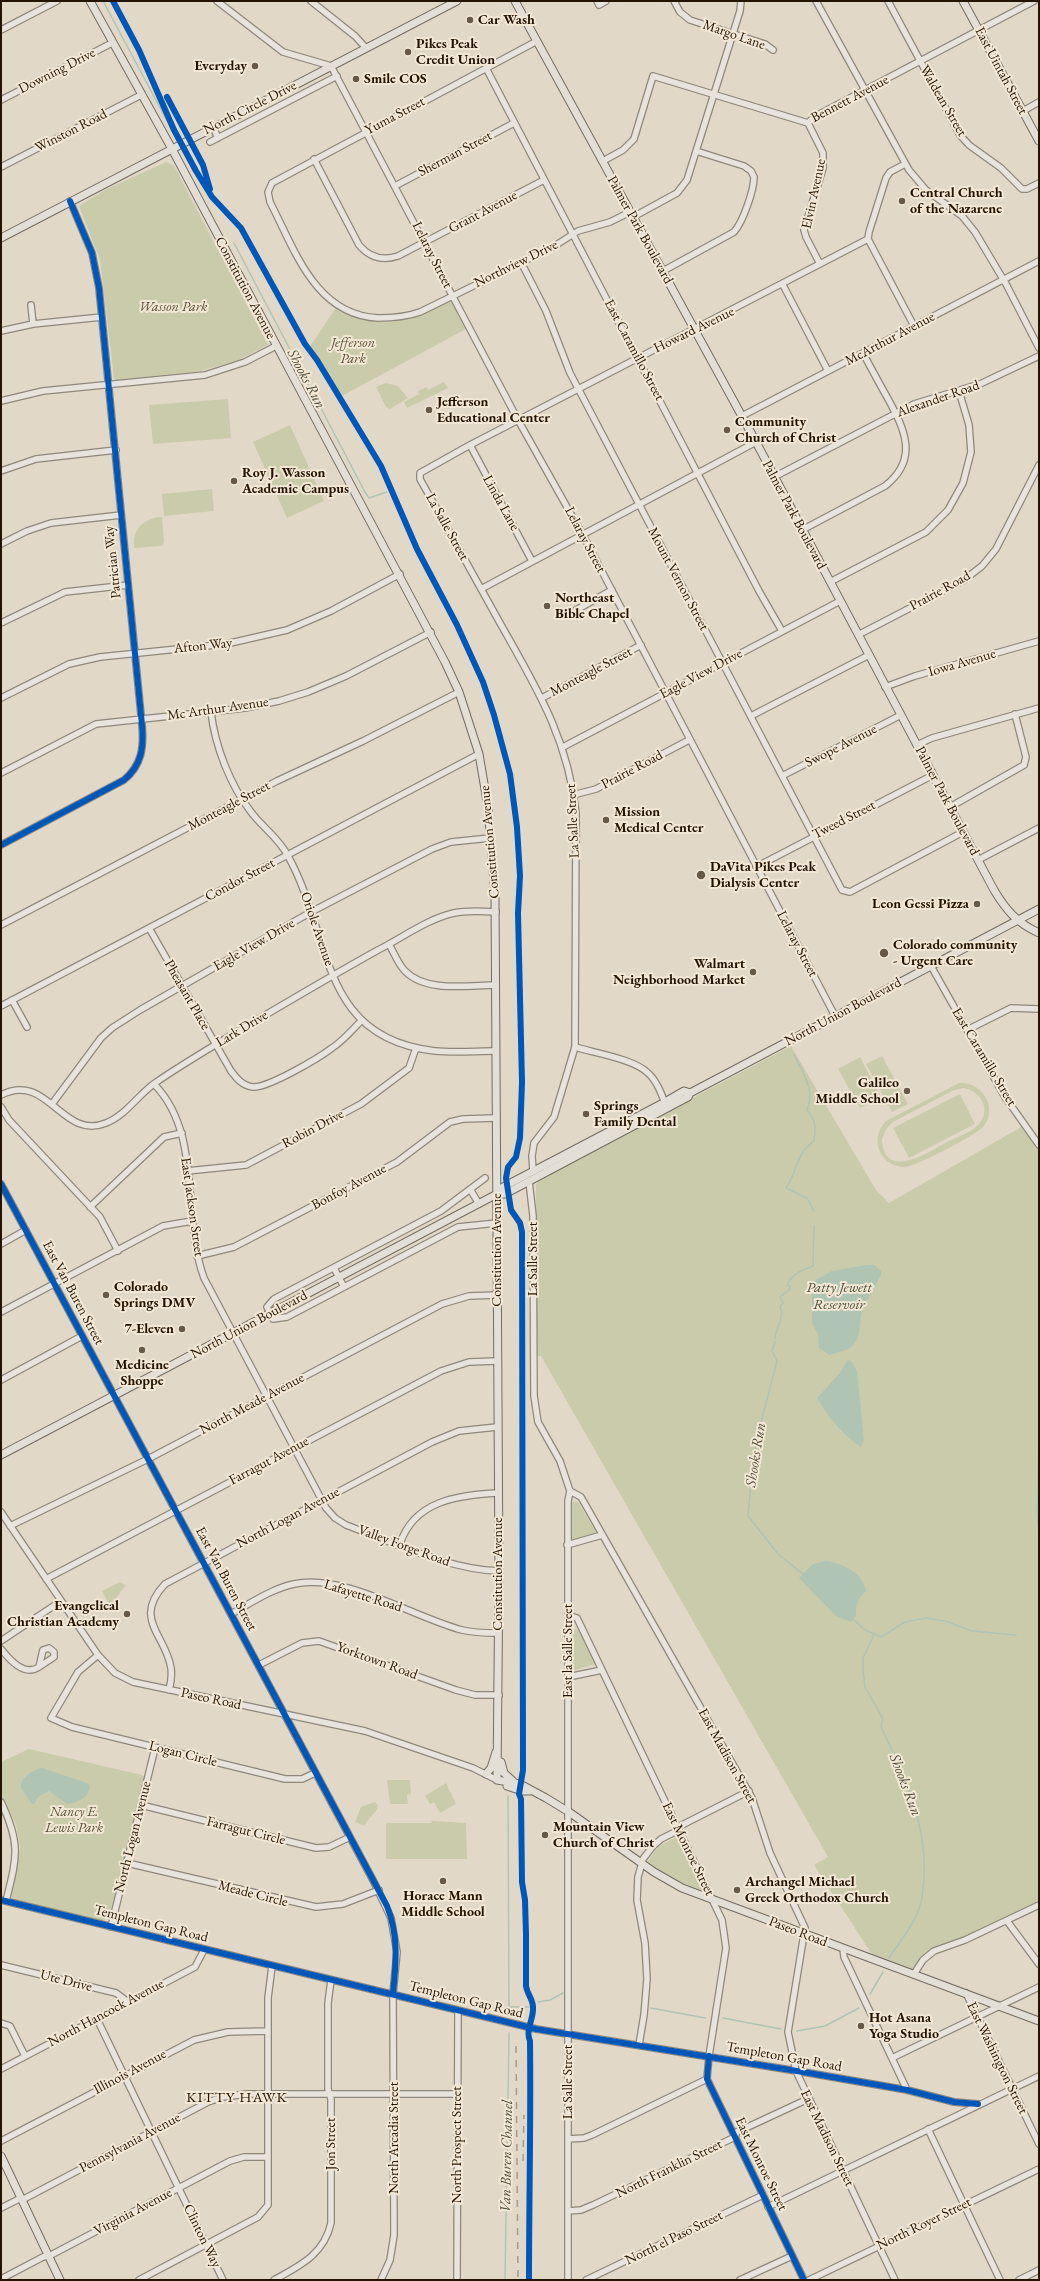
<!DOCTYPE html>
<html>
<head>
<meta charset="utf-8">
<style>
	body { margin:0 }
	#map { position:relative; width:1040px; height:2281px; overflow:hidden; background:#e2d8c8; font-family:"EB Garamond",serif }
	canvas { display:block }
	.frame { position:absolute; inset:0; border:2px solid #231401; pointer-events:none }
</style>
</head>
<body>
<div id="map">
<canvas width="1040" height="2281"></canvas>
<div class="frame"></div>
</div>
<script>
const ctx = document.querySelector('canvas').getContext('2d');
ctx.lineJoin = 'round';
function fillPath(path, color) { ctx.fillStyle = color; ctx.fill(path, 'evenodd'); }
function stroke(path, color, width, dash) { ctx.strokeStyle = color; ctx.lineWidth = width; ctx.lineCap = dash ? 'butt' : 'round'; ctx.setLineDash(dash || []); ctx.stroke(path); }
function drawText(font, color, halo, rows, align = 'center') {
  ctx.font = font + ' "EB Garamond",serif'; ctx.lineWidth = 4; ctx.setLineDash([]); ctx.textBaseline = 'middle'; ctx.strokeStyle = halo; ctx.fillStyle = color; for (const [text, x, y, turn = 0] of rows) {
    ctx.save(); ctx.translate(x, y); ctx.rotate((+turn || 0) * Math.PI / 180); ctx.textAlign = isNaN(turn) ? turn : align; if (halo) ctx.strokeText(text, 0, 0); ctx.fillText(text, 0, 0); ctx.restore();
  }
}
const green = new Path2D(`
	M166,162L174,166L268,345L236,361L200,371L116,380L114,378L100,260L79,206L105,190Z
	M451,300L466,329L340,397L317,356L309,348L335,309C377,332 411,322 451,300Z
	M444,382L448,388L407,408L404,402L419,394L418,391L427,387L428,390Z
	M386,383L398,386L408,398L390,409L386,407L376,387Z
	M228,399L231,438L153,444L149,405Z
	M290,425L324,501L287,518L253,442Z
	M212,489L214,511L164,516L162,494Z
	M157,517H162L164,542L162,546L134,548C133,530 140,522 157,517Z
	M791,1046L876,1190L889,1203L1023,1126L1039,1152V1902L955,1942L932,1949L923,1955L913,1970L873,1956L814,1865L828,1857L541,1356H537L536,1185L539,1179Z
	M882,1056L908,1104L892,1112L866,1064Z
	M860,1057L881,1097L860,1108L838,1069Z
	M959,1083C982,1081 999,1108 983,1127C976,1135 915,1167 905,1167C894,1167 885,1162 880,1152C875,1141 878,1129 886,1121ZM963,1088C980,1090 992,1109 979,1124C972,1132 957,1137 947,1142C929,1152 884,1182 882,1139L886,1129L893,1122L952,1091Z
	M960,1094L975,1124L909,1158L893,1128Z
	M573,1501L578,1502L596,1532L594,1534L574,1540L571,1538V1504Z
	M120,1582L126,1585L110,1606L102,1591Z
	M576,1629L579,1631L595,1664L575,1670L572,1667V1633Z
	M29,1749L142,1775L144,1777L109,1918L100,1921L15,1900L11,1896L20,1847L16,1825L1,1793V1762Z
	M387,1780H410L411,1794L407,1795L408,1804H390Z
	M446,1783L456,1804L440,1813L434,1802L430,1804L425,1796Z
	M375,1802L378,1806C376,1814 368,1817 365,1826L355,1822L361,1807Z
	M432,1821L466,1823L467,1859H386V1823H431Z
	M677,1837L702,1889L701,1891L678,1882L647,1862L659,1846Z`);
const water = new Path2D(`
	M867,1265H874L881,1271V1275L862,1310L858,1338L854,1344L849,1349L829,1355L819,1348L818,1334L812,1323V1288L814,1281L832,1271Z
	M848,1359L852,1362L857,1371L864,1440L861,1447C844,1437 827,1415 817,1398L840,1373Z
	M826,1561C843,1564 863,1572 866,1591C858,1598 855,1606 856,1616L851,1622L836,1616L799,1578L813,1564Z
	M42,1768L87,1783L90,1786C88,1799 79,1802 67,1804L49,1791L39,1796L34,1804H32C29,1799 25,1795 22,1790C17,1779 33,1770 42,1768Z`);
const stream = new Path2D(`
	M103,1L173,132
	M234,243L365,492L369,498L387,492
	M794,1054C802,1072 816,1090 807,1110C816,1120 816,1128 814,1141C794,1156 799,1169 786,1188L807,1198L814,1211
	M1039,1231V1273
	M775,1338C776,1327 785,1318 780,1306L783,1303L780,1297L790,1289V1286L787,1285C792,1274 802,1270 813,1266L814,1226
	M775,1342L772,1351L777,1361L763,1415L759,1431L760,1438L754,1450L748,1516L779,1555L803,1574
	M1039,1444L1037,1513L1039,1532
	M853,1619L865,1630L881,1637L905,1622L926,1618L945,1621L972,1631L1016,1635
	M874,1635L863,1658V1670L865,1687L883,1719L881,1726L884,1733C906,1780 927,1825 924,1878C923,1891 922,1903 917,1914C910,1930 898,1944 889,1958
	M508,1796L509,2014
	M870,1994L883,1972
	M538,2002L550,2000L563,1993
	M509,2007H529
	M651,2008L705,2018
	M723,2018L781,2029
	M797,2031L825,2026L859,2008
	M505,2280L509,2033`);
const minor = new Path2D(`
	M217,1L283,52L331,66L518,420L585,539L835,1016
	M311,1L355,36L366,48
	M597,1L599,5L606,1
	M674,1L680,12L690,20L765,44L773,50
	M816,1L909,170L926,190L962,216L975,232L1006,284L1039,348
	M888,1L960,135L969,145L1001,168L1022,189H1027L1039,183
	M1,30L57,1
	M537,41L272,183L268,192L270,202C295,250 315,315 378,318C393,318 406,317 420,312L553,247L578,231L610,222L630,212
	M486,68L759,591L782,631
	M1,100L112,43
	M1023,111L1039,102
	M808,123L823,153V168L804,230L806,237L820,264
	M213,127L218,138
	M210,142L337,76
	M314,159L359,245C370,258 383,261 398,256L544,180
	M603,161L623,150L634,139L653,76L808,123L814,117L1034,1
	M1,167L141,95
	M395,186L514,123
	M633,217L677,193L687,180L740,11L741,1
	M868,239L914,326
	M521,262L546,311L570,373L842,890L850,892L963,832
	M663,271L734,232C743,222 754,190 754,177L751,171L744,166L696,151
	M783,285L828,371
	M31,305L33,324
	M1,331L33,324L102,317
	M1,401L43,391L205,375L245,362L276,346
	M742,416L1039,261
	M470,445L532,561
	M1,471L36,459L116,450
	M774,477L914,404L980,384L1039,356
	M802,530L885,486C920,459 904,428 887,397C879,383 871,368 863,353
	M1,544L27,531L51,523L121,515
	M830,582L926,532L948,510L963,483L971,452L969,425L959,391
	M481,589L756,442
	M576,610L612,590
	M1,623L65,592L128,585
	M858,635L964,580L982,566L996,549L1039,465
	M885,687L915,676L1039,641
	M1,698L69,664L100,657L226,644L287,630L331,611L400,574
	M542,698L641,645
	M211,712C215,746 230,785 251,812C263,828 279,838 288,856C333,937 318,1038 435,1051C455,1053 476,1051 496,1051
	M751,716L869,655
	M917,745L932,738L1039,708
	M563,747L840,601
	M1,773L96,724L245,708L279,701L308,692L346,676L431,632
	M782,776L901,715
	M573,795L596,789L689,740
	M950,807L1024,765L1026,757L1015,714
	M1,845L124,780C142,765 144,747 142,725L99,288L92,253L70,201
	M978,860L1039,828
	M756,867L933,775
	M1,925L277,781L363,741L459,692
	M149,928L231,1071C237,1079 243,1086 253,1087C268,1088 319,1058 332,1048C343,1041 352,1030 361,1021
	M389,944C394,953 398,964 405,971C426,993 469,985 496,985
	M931,966L1005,1097L1039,1145
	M12,1000L27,1027
	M1,1006L479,754
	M967,1030L1011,1008L1039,1009
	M575,1047C595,1053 634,1059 648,1073C657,1081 662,1095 666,1106
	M154,1084C203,1134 181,1215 204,1278L326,1508L335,1518L346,1525C392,1542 450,1570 499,1571
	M1,1095C48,1071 62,1141 106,1123C125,1116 138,1095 155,1083C184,1063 215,1045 245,1027C289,1001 333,975 378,950C402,938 427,919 454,913C467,910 482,911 496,912
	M52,1104L101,1038L112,1028L140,1010L311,912L432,849L451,842L490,838
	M1,1107L9,1120L100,1217L118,1251
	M187,1171L246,1165L361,1104L409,1068L416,1048
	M533,1171L532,1156L534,1143L554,1117L575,1047L576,813C568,738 536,687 500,623C473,575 447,527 420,479V473L470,445L868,239L869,232L886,178L890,172L905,164
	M485,1178L441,1211L274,1299L267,1307L273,1319L287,1317L458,1227L497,1223
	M529,1181L533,1216L534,1396L538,1422L560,1461L570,1491L581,1497L752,1798L770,1853L805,1928L788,2032L796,2071L895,2280
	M1,1184L374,1882L391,1918L397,1952L393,1994L394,2235L390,2260L381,2280
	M470,1189L479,1204
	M90,1207L164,1137L182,1133
	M1,1244L26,1230
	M197,1256L234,1247L397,1162L450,1122L463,1119L496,1118
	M334,1268L344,1287
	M1,1312L163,1226L192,1221
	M1,1380L82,1336
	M1,1512L98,1655L115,1673L133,1682L365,1731L473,1768L497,1780
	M10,1526L148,1459L442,1304L469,1296L497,1295
	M400,1544C414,1501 457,1495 498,1493
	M567,1545L602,1535
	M46,1579L441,1371L469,1362L497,1361
	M231,1614C251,1603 271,1589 294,1584C344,1573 413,1617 462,1630C474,1633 486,1633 498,1633
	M568,1615L577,1618L722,1920L726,1948L709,2056L707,2079L804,2280
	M1,1641L61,1601
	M49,1648L54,1652V1657L39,1667L43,1650Z
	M1,1649C9,1659 24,1677 39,1667
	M98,1655L78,1672L51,1718L72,1727L285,1779H302L315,1773
	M259,1665L302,1643L319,1641L456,1690L475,1695H499
	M568,1677L602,1670
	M169,1690C171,1683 172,1676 171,1668C166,1635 132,1619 165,1584L432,1442L459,1431L497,1427
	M1,1802C21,1844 17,1857 6,1901
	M141,1805L316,1848L329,1847L350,1837
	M678,1827L749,1791
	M127,1863L316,1907L343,1904L379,1890
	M1,1900L536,2029L803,2072L907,2090L954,2102L978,2104
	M1007,1921L1039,1964
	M111,1927L155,1748
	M843,1949L844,1957L907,2090
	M1,1965L116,1993L128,2002
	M914,1974L923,1960L934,1951L965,1940L1039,1905
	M966,1993L1039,2144
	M97,2019L223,2280
	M1,2023L10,2026L25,2056
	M639,2045L644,2015L647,1979L645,1943L637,1900L638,1877L643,1859L653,1846L661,1839L679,1830
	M892,2058L1039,1987
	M1,2069L195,1967L204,1950
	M928,2129L1000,2280
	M568,2139L584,2138L592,2135L707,2079
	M1,2141L194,2040L228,2032L268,2031
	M22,2200L208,2102L223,2097L247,2094H456
	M768,2207L1039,2076
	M1,2208L21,2198
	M568,2211L581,2210L593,2205L735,2137L737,2132L808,2099
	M1,2279L43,2257L51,2255L230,2161L244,2157H268
	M139,2280L258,2217L268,2205V1998L272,1966
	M274,2280C299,2266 324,2255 331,2223V2099L328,2089V2003L331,1980
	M457,2280L458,2011
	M568,2280V1501L570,1491
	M586,2280L763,2195
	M740,2280L792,2256
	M809,2280L1039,2169
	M1019,2280L1039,2270`);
const major = new Path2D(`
	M90,1L172,149L445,662L459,692L479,754L488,807L495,895L499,1571L497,1780
	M515,1L756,442L994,890C1006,910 1017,923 1039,933
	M963,1L1039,141
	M1,238L457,1
	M498,1194L503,1187L665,1102L684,1091L690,1093L1039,909
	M1,1455L497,1194H505L688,1097L690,1093
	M501,1762L504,1773L513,1781
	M486,1774L491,1768L496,1752
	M497,1780L520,1784L546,1798L569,1812L654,1872L682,1888L1039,2021
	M507,1786L522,1791H530
	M1,2156L60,2280`);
const rail = new Path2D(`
	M516,2046L518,2280
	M523,2161L524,2115`);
const cycleway = new Path2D(`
	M113,1L139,50L174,130L196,171L212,197L241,228L305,344L317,360L381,466L417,549L457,625L483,682L494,715L510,774L517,827L520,876L518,913L522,1082L520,1138L516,1157L508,1167L506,1178L511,1210L520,1223L522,1232L523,1770L519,1794L521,1799L522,1882L525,1900L526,1934V1986C527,1994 533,1999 533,2007C534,2019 525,2030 530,2041C531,2121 529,2200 529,2280
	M167,97L203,165L210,189
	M1,845L124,780C142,765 144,747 142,725L99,288L92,253L70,201
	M1,1184L387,1906C399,1936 396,1963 393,1994
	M1,1900L536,2029L803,2072L907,2090L954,2102L978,2104
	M709,2056L707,2079L804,2280`);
const markers = [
	[470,20,4,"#665947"],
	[408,52,4,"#665947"],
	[255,66,4,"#665947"],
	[356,79,4,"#665947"],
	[902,201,4,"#665947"],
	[429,410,4,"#665947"],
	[727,430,4,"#665947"],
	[234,481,4,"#665947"],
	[547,606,4,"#665947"],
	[606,820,4,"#665947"],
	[701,875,5,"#665947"],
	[977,904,4,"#665947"],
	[884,953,5,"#665947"],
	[753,972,4,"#665947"],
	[907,1091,4,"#665947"],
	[586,1114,4,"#665947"],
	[106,1295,4,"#665947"],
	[182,1329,4,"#665947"],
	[142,1350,4,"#665947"],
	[127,1614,4,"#665947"],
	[545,1835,4,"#665947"],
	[443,1881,4,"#665947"],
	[737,1890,4,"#665947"],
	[861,2026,4,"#665947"]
];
const poiNames = [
	["Car Wash",478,20],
	["Pikes Peak",416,44],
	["Credit Union",416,60],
	["Everyday",247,66,"right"],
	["Smile COS",364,79],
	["Central Church",910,193],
	["of the Nazarene",910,209],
	["Jefferson",437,402],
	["Educational Center",437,418],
	["Community",735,422],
	["Church of Christ",735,438],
	["Roy J. Wasson",242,473],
	["Academic Campus",242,489],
	["Northeast",555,598],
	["Bible Chapel",555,614],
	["Mission",614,812],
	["Medical Center",614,828],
	["DaVita Pikes Peak",710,867],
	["Dialysis Center",710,883],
	["Leon Gessi Pizza",969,904,"right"],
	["Colorado community",893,945],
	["- Urgent Care",893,961],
	["Walmart",745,964,"right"],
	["Neighborhood Market",745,980,"right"],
	["Galileo",899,1083,"right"],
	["Middle School",899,1099,"right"],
	["Springs",594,1106],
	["Family Dental",594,1122],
	["Colorado",114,1287],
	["Springs DMV",114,1303],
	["7-Eleven",174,1329,"right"],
	["Medicine",142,1365,"center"],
	["Shoppe",142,1381,"center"],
	["Evangelical",119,1606,"right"],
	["Christian Academy",119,1622,"right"],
	["Mountain View",553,1827],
	["Church of Christ",553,1843],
	["Archangel Michael",745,1882],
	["Greek Orthodox Church",745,1898],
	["Horace Mann",443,1896,"center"],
	["Middle School",443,1912,"center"],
	["Hot Asana",869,2018],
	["Yoga Studio",869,2034]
];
const streetNames = [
	["Margo Lane",734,35,19],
	["Downing Drive",57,71,-27],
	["East Uintah Street",1001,71,62],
	["Bennett Avenue",850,99,-28],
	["Waldean Street",943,101,60],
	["North Circle Drive",250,108,-27],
	["Yuma Street",395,116,-28],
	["Winston Road",71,131,-27],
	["Sherman Street",455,154,-28],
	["Elvin Avenue",814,194,-78],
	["Grant Avenue",483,212,-28],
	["Palmer Park Boulevard",640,230,61],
	["Lelaray Street",432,255,63],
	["Northview Drive",516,264,-26],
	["Constitution Avenue",245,288,62],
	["Howard Avenue",694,330,-26],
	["McArthur Avenue",890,339,-28],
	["East Caramillo Street",634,350,62],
	["Alexander Road",938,399,-19],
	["Linda Lane",501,503,61],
	["Palmer Park Boulevard",794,515,62],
	["La Salle Street",447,527,61],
	["Lelaray Street",585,540,62],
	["Patrician Way",113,562,-96],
	["Mount Vernon Street",678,579,62],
	["Prairie Road",940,591,-29],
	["Afton Way",203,646,-6],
	["Iowa Avenue",962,663,-16],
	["Monteagle Street",591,672,-28],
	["Eagle View Drive",701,674,-28],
	["Mc Arthur Avenue",218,709,-8],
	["Swope Avenue",841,746,-27],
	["Prairie Road",632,770,-28],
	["Palmer Park Boulevard",947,801,62],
	["Monteagle Street",229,806,-28],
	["Tweed Street",844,820,-27],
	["La Salle Street",573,821,-93],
	["Constitution Avenue",490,842,-95],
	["Condor Street",240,880,-28],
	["Oriole Avenue",317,929,71],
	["Lelaray Street",797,944,62],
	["Eagle View Drive",254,945,-30],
	["Pheasant Place",187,995,60],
	["North Union Boulevard",843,1012,-28],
	["Lark Drive",242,1029,-31],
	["East Caramillo Street",984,1057,59],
	["Robin Drive",313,1129,-28],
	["Bonfoy Avenue",349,1187,-28],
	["East Jackson Street",192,1207,82],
	["Constitution Avenue",497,1250,-90],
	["La Salle Street",533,1259,-90],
	["East Van Buren Street",73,1293,62],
	["North Union Boulevard",249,1325,-28],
	["North Meade Avenue",252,1404,-28],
	["Farragut Avenue",269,1461,-28],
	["North Logan Avenue",288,1518,-28],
	["Valley Forge Road",404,1546,20],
	["Constitution Avenue",498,1574,-90],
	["East Van Buren Street",226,1579,62],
	["Lafayette Road",363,1596,17],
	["East la Salle Street",568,1651,-90],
	["Yorktown Road",377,1661,20],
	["Paseo Road",211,1699,12],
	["Logan Circle",183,1754,14],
	["East Madison Street",727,1756,61],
	["Farragut Circle",246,1831,14],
	["North Logan Avenue",133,1837,-76],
	["East Monroe Street",688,1849,64],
	["Meade Circle",253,1894,14],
	["Templeton Gap Road",151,1924,14],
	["Paseo Road",798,1932,21],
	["Ute Drive",66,1981,14],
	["Templeton Gap Road",466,2000,14],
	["North Hancock Avenue",106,2013,-28],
	["Templeton Gap Road",784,2057,10],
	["East Washington Street",997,2058,64],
	["Illinois Avenue",130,2072,-28],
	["La Salle Street",568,2082,-90],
	["North Arcadia Street",394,2138,-90],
	["East Madison Street",827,2138,64],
	["Pennsylvania Avenue",130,2143,-28],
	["Jon Street",331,2144,-90],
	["North Prospect Street",457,2145,-90],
	["East Monroe Street",761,2164,64],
	["North Franklin Street",669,2169,-26],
	["Virginia Avenue",133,2212,-28],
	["North Royer Street",924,2224,-26],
	["Clinton Way",202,2236,64],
	["North el Paso Street",674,2238,-26]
];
const parkNames = [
	["Wasson Park",173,307],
	["Jefferson",353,343],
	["Park",353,359],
	["Nancy E.",74,1812],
	["Lewis Park",74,1828]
];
const waterNames = [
	["Shooks Run",306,379,62],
	["Patty Jewett",839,1288],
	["Reservoir",839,1305],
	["Shooks Run",756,1455,-81],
	["Shooks Run",905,1785,69],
	["Van Buren Channel",507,2156,-89]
];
const neighbourhoodNames = [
	["KITTY HAWK",237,2098]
];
fillPath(green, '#cacbaa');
fillPath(water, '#b0c4b4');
stroke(stream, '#b0c4b4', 1.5);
stroke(minor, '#8e877b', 8);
stroke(major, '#736c61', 9);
stroke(minor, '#e8e3dc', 5.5);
stroke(major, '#e4dfd6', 7);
stroke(rail, '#a19c93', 1.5, [7, 7]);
stroke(cycleway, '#0057b8', 6);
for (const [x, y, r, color] of markers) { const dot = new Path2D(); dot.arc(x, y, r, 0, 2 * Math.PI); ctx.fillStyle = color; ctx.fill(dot); stroke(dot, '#f3e8d5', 1.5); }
drawText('bold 14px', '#231401', '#f3e8d5', poiNames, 'left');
drawText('14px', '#231401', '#f3e8d5', streetNames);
drawText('italic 14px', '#575034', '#f3e8d5', parkNames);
drawText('italic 15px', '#4d4f3c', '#f3e8d5', waterNames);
ctx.letterSpacing = '1px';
drawText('15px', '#231401', '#f3e8d5', neighbourhoodNames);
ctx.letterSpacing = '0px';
</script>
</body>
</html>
